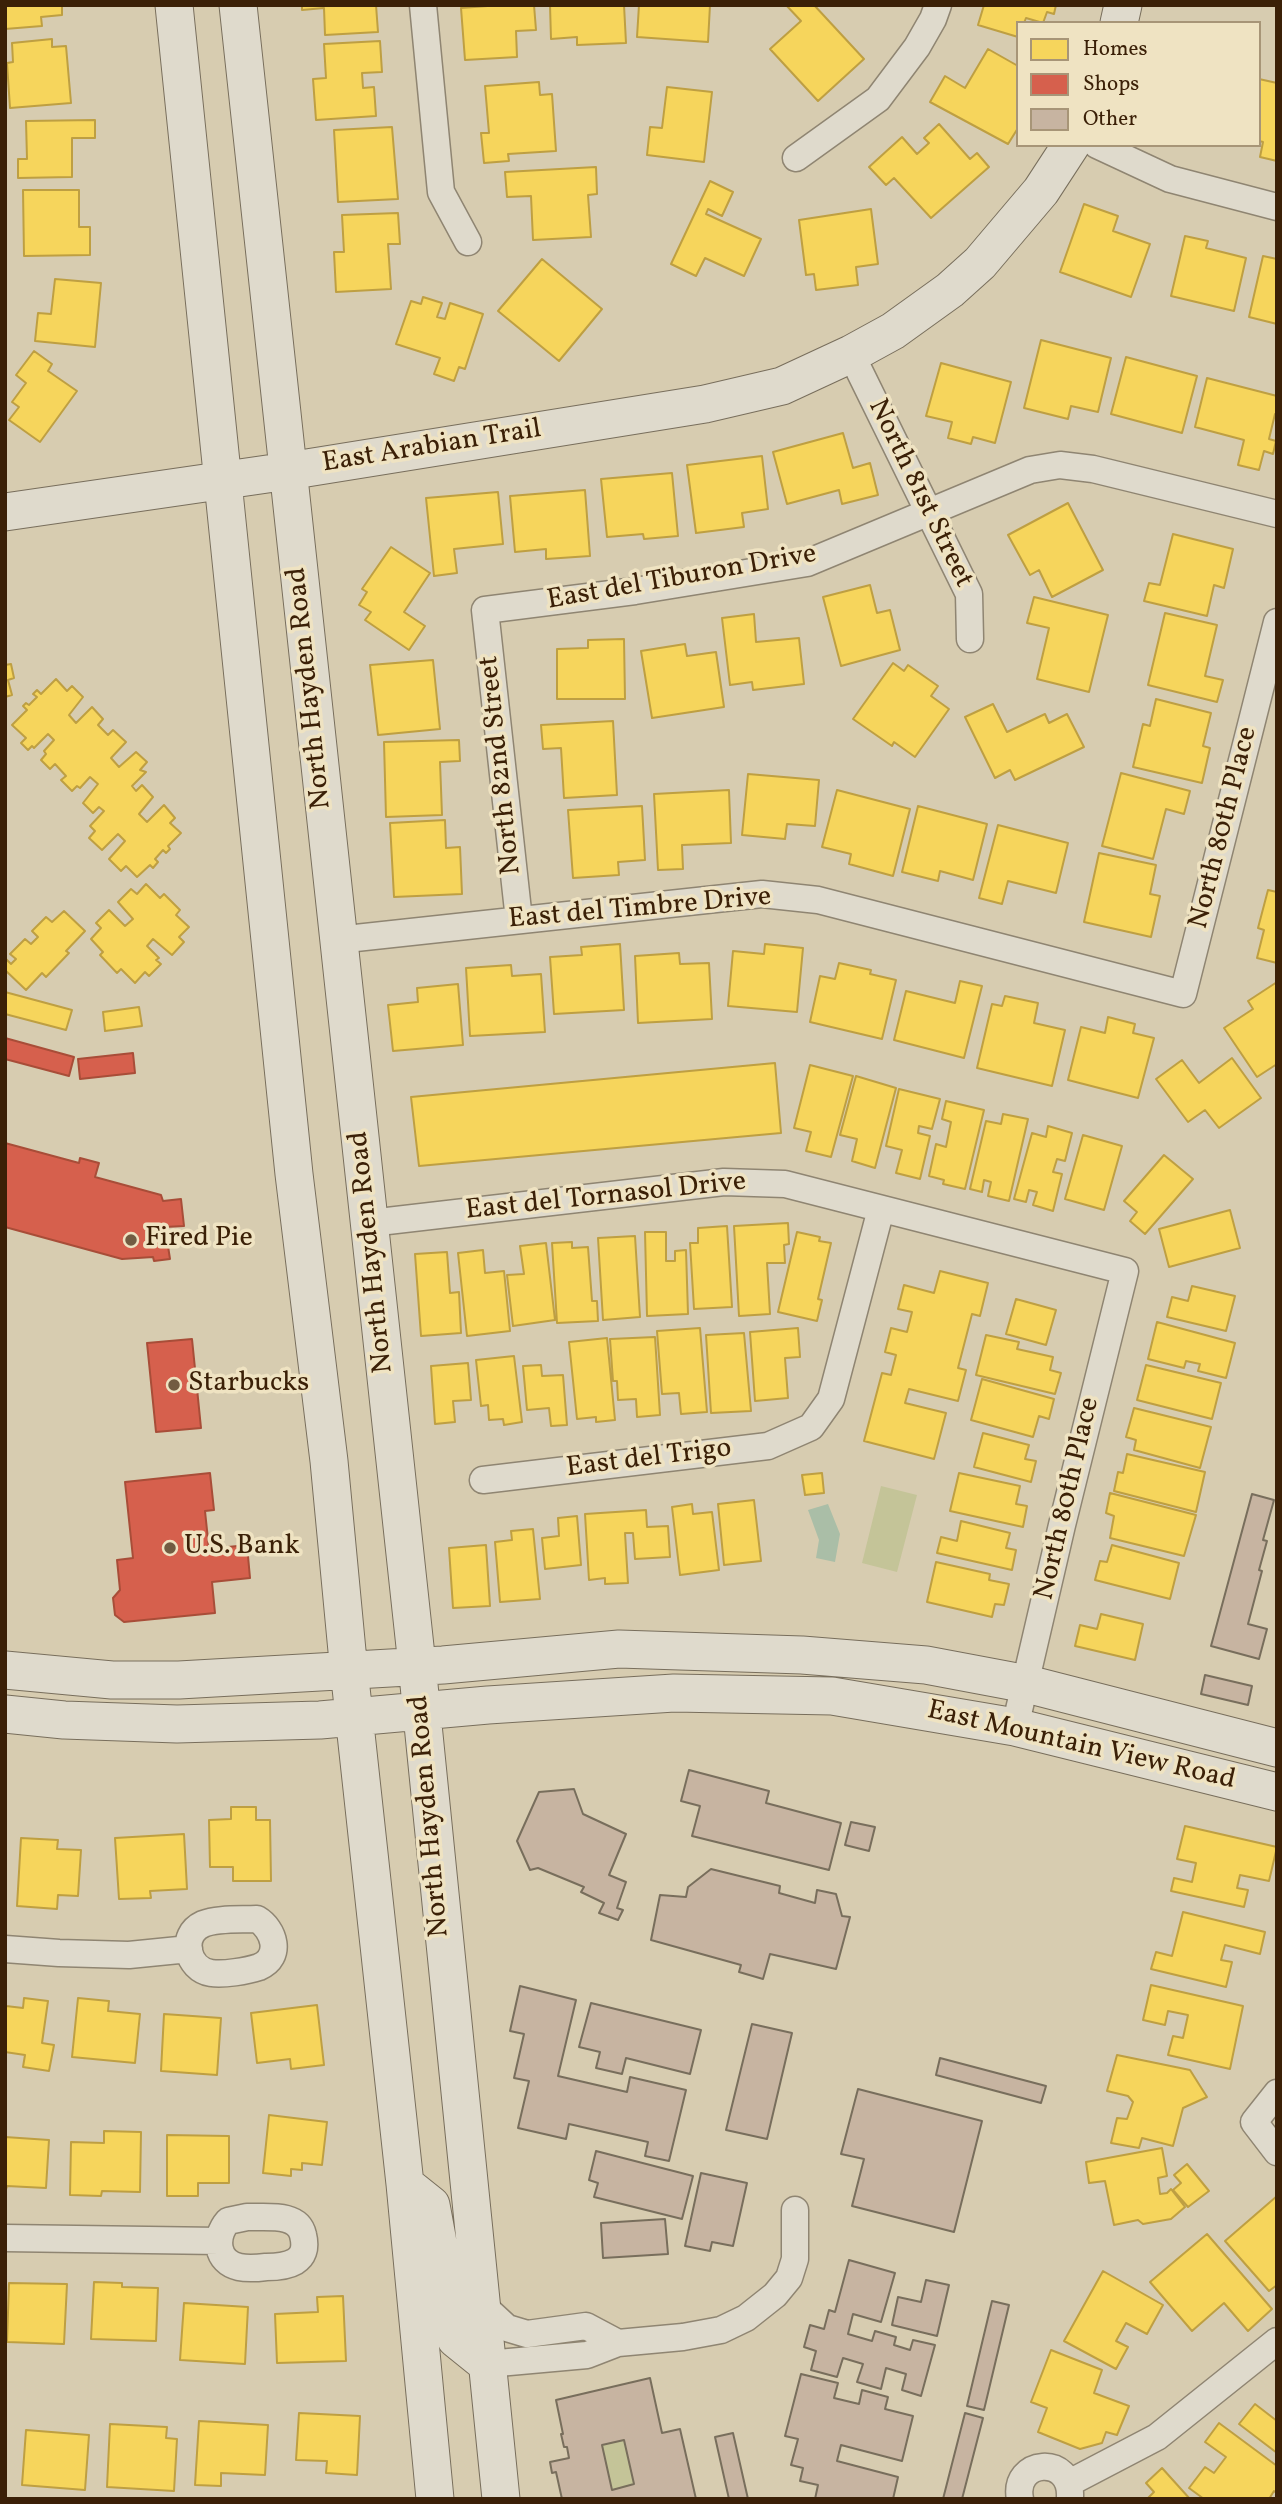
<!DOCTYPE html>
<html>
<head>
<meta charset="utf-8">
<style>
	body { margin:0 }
	#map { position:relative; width:1282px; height:2504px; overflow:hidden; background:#d7ccb0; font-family:Vollkorn,serif }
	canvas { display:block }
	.frame { position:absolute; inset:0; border:7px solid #3b2007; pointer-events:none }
	.legend { position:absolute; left:1016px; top:21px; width:245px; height:126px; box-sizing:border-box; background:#efe3c2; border:2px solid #a79577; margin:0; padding:9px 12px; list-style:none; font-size:21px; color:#3b2007 }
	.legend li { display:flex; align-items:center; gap:14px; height:35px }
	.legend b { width:35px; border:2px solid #a79577 }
</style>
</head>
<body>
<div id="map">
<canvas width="1282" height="2504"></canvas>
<div class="frame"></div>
<ul class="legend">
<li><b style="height:19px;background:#f6d55c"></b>Homes</li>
<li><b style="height:19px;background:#d6604d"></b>Shops</li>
<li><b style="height:19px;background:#c7b4a1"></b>Other</li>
</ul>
</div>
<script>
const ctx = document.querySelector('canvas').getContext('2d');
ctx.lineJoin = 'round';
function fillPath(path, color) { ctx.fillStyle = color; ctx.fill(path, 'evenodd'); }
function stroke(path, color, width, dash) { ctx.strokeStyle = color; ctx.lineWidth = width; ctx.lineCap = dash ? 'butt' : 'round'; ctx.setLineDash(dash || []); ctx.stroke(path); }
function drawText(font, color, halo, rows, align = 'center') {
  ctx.font = font + ' Vollkorn,serif'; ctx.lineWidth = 7; ctx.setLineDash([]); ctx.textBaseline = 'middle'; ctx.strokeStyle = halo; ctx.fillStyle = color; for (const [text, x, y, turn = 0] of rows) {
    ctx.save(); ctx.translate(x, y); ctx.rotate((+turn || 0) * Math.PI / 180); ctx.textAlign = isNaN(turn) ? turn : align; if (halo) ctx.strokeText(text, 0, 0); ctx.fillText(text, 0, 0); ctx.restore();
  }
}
const green = new Path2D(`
	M881,1486L917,1495L897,1572L862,1563Z
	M624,2440L634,2484L612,2490L602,2445Z`);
const water = new Path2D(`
	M828,1504L840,1534L835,1562L816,1558L819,1540L808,1510Z`);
const homes = new Path2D(`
	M5,5H62V15L41,17L42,26L5,29Z
	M302,5H376L378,32L325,35L324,8L302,10Z
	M501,5H534L536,30L516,31L517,57L465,60L461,8Z
	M550,5H624L626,43L577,45V37L551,39Z
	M639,5H710L708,42L637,37Z
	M786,5H814L864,59L818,101L770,49L801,21Z
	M984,5H1056L1054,14L1047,12L1043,23L1026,18L1024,23H1018V37L978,25Z
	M52,39V47L66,46L71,103L10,108L7,63L13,62L12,43Z
	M380,41L382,72L362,73L363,88L374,87L376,116L316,120L313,79L326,78L324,44Z
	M988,49L1018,66V128L1008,144L930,102L945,76L965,88Z
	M1259,79L1277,83V161L1260,157L1263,142L1259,141Z
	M539,82L540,95L552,94L556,151L508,154L509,161L484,163L481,133H489L485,86Z
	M667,87L712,92L704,162L647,155L650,127L662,128Z
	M95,120V138H72V177L18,178V159H27L26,121Z
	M939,124L970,159L977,153L989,167L931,218L894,178L886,185L869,167L902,137L917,154L929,143L924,138Z
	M392,127L398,199L338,202L334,130Z
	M596,167L597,194L588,195L591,237L533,240L531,196L507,197L505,172Z
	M710,181L733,192L722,216L708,209L706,214L761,239L744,276L705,258L696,276L671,264Z
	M23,190H79V227H90V255L24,256Z
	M1084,204L1118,216L1113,231L1150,244L1131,297L1060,272Z
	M871,209L878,264L856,267L858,285L816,290L814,274L806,275L799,220Z
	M398,213L400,244H388L391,289L336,292L334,252H344L342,215Z
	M1185,236L1208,241L1206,248L1246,258L1234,311L1171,296Z
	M1263,256L1277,259V324L1249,317Z
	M542,259L602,309L559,361L498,311Z
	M55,279L101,283L95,347L35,341L38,313L51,314Z
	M423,297L442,303L437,317L445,319L450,303L483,314L465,369L459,367L454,381L434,374L440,358L396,344L411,301L421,304Z
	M1041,340L1111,358L1098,412L1071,406L1068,419L1024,408Z
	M34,351L52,364L48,371L77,391L40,442L9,420L19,407L12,402L26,383L16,375Z
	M1126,357L1197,376L1182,433L1111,414Z
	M941,363L1011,382L995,443L973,437L971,444L948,438L952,422L926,416Z
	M1207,378L1277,396V415L1275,414L1269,439L1276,441L1273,454L1264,451L1259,470L1238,465L1244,440L1195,427Z
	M843,433L853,468L870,463L878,495L842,504L839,490L787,504L773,452Z
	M762,456L768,509L742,513L744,527L696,533L687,465Z
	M672,473L678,536L644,539L643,534L607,537L601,479Z
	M585,490L590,556L546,559V549L515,552L510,496Z
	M498,492L503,544L454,549L457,573L434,576L426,498Z
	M1068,503L1103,570L1052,597L1039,570L1030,575L1008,535Z
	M1173,534L1233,549L1224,588L1214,585L1207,616L1144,601L1149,583L1160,585Z
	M391,547L430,573L404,612L425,626L409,650L365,620L371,612L359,605L367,592L362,589Z
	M870,585L877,613L890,610L900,650L841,666L823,597Z
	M1034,597L1108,615L1089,692L1037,679L1049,628L1027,623Z
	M1165,613L1217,625L1205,676L1223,680L1217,702L1148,685Z
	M754,614L756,642L799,638L804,684L753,690L752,682L730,685L722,618Z
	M624,639L625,699H557V649L588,648V640Z
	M685,644L687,656L716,652L724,707L652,718L641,651Z
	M433,660L440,729L378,735L370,665Z
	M893,663L904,671L908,665L938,686L931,696L949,709L915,757L894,742L892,746L853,719Z
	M11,664L14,678L8,680L12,695L5,697V665Z
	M56,679L67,691L72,686L83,697L69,715L76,723L92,707L103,719L98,725L108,735L113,730L126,742L111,758L119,767L136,752L147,762L140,770L146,772L132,786L136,791L142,785L153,797L139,814L147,822L164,805L175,818L170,823L181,833L168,846L170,849L166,853L163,850L155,859L158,862L153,868L150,865L137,877L126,866L121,871L109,859L125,841L118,834L102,850L89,838L95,831L90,826L104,811L99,807L93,813L83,803L98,784L90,777L80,788L77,786L72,791L61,780L66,776L55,764L50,769L41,760L46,754L44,751L54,740L48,734L34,748L32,746L28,750L21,743L26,738L12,725L27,710L23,706L26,703L29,705L37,697L33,694L37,690L41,694Z
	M1156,699L1211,713L1203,746L1210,748L1202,783L1133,767L1143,724L1150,726Z
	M993,704L1007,732L1045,714L1049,723L1067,714L1084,747L1015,780L1010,770L995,778L965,717Z
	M613,721L617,795L564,798L561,748L543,749L541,725Z
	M459,740L460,761L440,762L442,815L386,817L384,742Z
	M1121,773L1190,791L1184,814L1166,809L1153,859L1102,846Z
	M748,774L819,780L815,826L787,824L785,839L742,835Z
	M729,790L731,843L682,845L683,869L658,870L654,794Z
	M837,790L910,809L893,876L849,864L851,854L822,847Z
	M642,806L645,860L618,862L619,875L573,878L568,810Z
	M918,806L987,824L973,880L940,871L938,881L902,872Z
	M445,820L446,848L460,847L462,894L394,897L390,823Z
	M998,825L1068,843L1056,893L1008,881L1002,904L979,898Z
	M1099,853L1156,865L1150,894L1160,896L1151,937L1084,922Z
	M146,884L160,898L164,894L180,910L176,915L189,927L179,937L184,942L172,955L153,939L147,946L159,958L156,960L161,964L149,976L145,972L135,983L121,969L117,973L100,955L103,952L91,939L101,928L96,923L109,910L125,926L133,919L118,902L131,889L137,894Z
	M1268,890L1277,892V963L1257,958L1264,930L1258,928Z
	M64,911L85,931L66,951L69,953L46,977L42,973L26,990L5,970V958L11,964L16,959L10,954L25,939L31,944L38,937L32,931L46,917L52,922Z
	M620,944L624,1010L554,1014L550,957L582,955L581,947Z
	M765,944L803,948L797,1012L728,1006L733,951L764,954Z
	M679,953L680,964L709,963L712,1019L638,1023L635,956Z
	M839,963L871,970L870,974L896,980L882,1039L810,1022L820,976L835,979Z
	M511,965L512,976L541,974L545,1032L470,1036L466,968Z
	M960,981L982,986L964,1058L894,1040L906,991L955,1003Z
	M1277,982V1064L1257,1077L1224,1028L1253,1009L1248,1001Z
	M458,984L463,1045L393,1051L388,1005L418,1002L417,988Z
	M5,992L72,1010L66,1030L5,1014Z
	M1005,996L1038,1003L1034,1023L1065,1030L1052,1086L977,1068L992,1004L1002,1006Z
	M139,1007L142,1026L105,1031L103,1012Z
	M1108,1017L1135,1024L1133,1033L1154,1038L1138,1098L1068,1080L1081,1027L1105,1033Z
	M1232,1058L1261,1098L1219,1128L1205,1110L1188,1122L1156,1079L1182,1060L1199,1083Z
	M775,1063L781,1133L419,1166L411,1097Z
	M810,1065L853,1076L831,1157L806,1151L811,1132L794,1128Z
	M856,1076L896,1088L875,1168L852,1161L857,1139L840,1135Z
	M899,1089L940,1099L932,1129L919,1126L918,1133L930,1136L920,1179L896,1173L902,1150L886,1146Z
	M946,1101L984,1110L965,1189L943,1184L944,1180L929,1176L936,1144L946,1147L951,1122L942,1119Z
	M1003,1114L1028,1119L1009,1201L988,1196L991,1182L984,1180L982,1192L970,1189L986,1121L1001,1124Z
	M1048,1126L1072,1133L1065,1161L1057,1159L1053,1172L1062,1174L1053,1211L1033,1205L1037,1192L1029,1190L1026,1202L1014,1199L1032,1133L1046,1137Z
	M1083,1135L1122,1146L1104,1210L1065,1199Z
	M1164,1155L1193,1179L1145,1234L1130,1221L1137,1212L1124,1201Z
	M1230,1210L1240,1248L1169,1267L1159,1229Z
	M788,1223L789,1244L784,1245L785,1263H767L770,1314L739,1316L734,1226Z
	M727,1226L732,1307L694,1309L690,1243H698V1228Z
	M645,1232H666V1261H675V1251L686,1250L688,1314L647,1316Z
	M797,1232L820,1237L819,1241L831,1243L818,1299L822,1300L817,1321L778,1312Z
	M635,1236L640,1317L603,1320L598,1238Z
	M572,1242V1248L588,1247L592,1301H597L598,1321L557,1323L552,1243Z
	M546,1243L555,1320L513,1326L507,1275L524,1274L520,1246Z
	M483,1250L485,1273L504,1271L510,1331L467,1336L458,1253Z
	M447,1252L450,1293L459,1292L461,1333L421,1336L415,1254Z
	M940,1271L988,1283L980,1316L972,1314L958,1368L966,1370L958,1401L909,1389L905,1403L946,1413L934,1459L864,1441L882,1373L891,1375L896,1355L885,1352L891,1328L907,1332L912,1312L898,1309L904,1285L934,1293Z
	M1192,1286L1235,1296L1226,1331L1167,1317L1172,1297L1188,1301Z
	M1016,1299L1056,1310L1046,1345L1006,1334Z
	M1157,1322L1235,1343L1226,1378L1198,1371L1200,1364L1186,1361L1184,1368L1148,1359Z
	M700,1328L707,1412L681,1414L679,1393L662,1394L657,1331Z
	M798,1328L800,1357L785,1358L788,1398L755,1401L750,1332Z
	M744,1333L751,1411L711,1413L706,1335Z
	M986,1335L1019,1342L1017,1349L1053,1357L1050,1370L1061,1373L1055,1394L976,1375Z
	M655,1337L660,1415L637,1417L636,1399L618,1400L617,1381H613L610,1339Z
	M607,1338L615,1420L596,1422V1417L577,1419L569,1342Z
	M514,1356L522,1422L504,1425L503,1419L489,1420L488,1405L481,1406L476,1360Z
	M468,1363L471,1400L453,1401L455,1422L435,1424L431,1366Z
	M541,1365L542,1376L563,1375L567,1425L551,1426L549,1408L527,1410L523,1366Z
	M1146,1365L1221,1383L1212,1419L1137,1400Z
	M982,1379L1054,1399L1049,1419L1039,1416L1033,1437L971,1420Z
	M1134,1408L1211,1427L1200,1468L1134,1450L1136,1440L1126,1437Z
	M983,1433L1029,1445L1025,1459L1036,1461L1031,1482L974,1467Z
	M1127,1454L1205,1472L1196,1512L1114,1491L1118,1472L1123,1473Z
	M822,1473L824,1493L805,1495L802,1475Z
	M959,1473L1020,1486L1016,1504L1027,1506L1023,1527L950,1511Z
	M1110,1493L1196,1515L1184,1556L1110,1538L1114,1516L1106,1513Z
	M754,1500L761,1561L724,1565L718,1504Z
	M692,1504L693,1514L712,1512L719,1570L680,1575L672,1507Z
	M646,1510L647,1527L668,1526L670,1557L635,1559L633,1533H625L628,1583L605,1584V1578L589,1580L585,1514Z
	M577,1516L581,1565L545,1569L542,1538L559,1536L558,1518Z
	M961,1521L1010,1533L1006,1548L1016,1550L1012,1570L937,1553L941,1537L957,1541Z
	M533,1529L540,1599L500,1602L495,1542L512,1540L511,1531Z
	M486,1545L490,1606L453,1608L449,1548Z
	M1112,1545L1179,1563L1170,1599L1095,1580L1100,1561L1107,1562Z
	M936,1562L990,1574L989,1580L1009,1584L1004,1605L995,1604L992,1617L927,1602Z
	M1101,1614L1143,1624L1135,1660L1075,1646L1080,1625L1097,1629Z
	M231,1807H256V1820H270L271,1881H233V1867H210L209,1820L231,1819Z
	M1185,1826L1277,1847L1269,1881L1240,1875L1237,1888L1248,1890L1244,1907L1171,1891L1174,1878L1192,1882L1196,1863L1177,1859Z
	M184,1834L187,1889L150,1891L151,1898L119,1899L115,1838Z
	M21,1838L58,1840L57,1849L81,1850L78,1896L58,1895L57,1909L17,1906Z
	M1183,1912L1265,1932L1260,1954L1225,1945L1221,1960L1232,1962L1226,1987L1151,1969L1156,1952L1172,1956Z
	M1151,1985L1243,2006L1230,2069L1168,2055L1173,2036L1183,2038L1188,2015L1168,2011L1165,2025L1143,2020Z
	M5,1997L6,2006L23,2008L24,1998L48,2001L42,2043L54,2045L49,2071L23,2067L25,2055L5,2052Z
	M78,1998L109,2001L108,2011L140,2014L135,2063L72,2057Z
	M317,2005L324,2065L291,2069L290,2059L257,2063L251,2013Z
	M164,2014L221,2018L217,2075L161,2071Z
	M1117,2055L1190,2070L1207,2097L1183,2108L1173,2146L1142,2138L1139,2148L1111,2143L1117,2118L1127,2119L1133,2102L1128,2096L1107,2091Z
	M269,2115L327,2122L322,2165L302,2163V2170L291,2169V2176L263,2173Z
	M104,2131L141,2132L140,2192L102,2191L101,2196L70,2195L71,2142L104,2143Z
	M167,2135L229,2136V2183H198V2196H167Z
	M5,2137L49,2140L46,2188L7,2186L5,2193Z
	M1162,2148L1167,2176L1158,2178L1160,2194L1167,2193L1171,2189L1185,2207L1171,2219L1143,2224L1138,2220L1114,2225L1105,2181L1089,2183L1086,2162Z
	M1187,2164L1209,2191L1188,2207L1173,2190L1181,2183L1174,2175Z
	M1277,2196V2285L1269,2291L1225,2241Z
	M1207,2234L1272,2309L1248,2331L1224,2303L1192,2331L1150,2282Z
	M1103,2271L1163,2305L1147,2334L1126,2323L1116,2341L1128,2347L1116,2369L1064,2341Z
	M94,2282L122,2283V2287L158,2288L156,2341L91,2339Z
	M9,2283L67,2284L64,2344L7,2342Z
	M343,2296L346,2361L277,2363L275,2314L318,2312L317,2297Z
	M184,2303L248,2307L245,2364L180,2360Z
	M1051,2350L1102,2370L1094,2393L1129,2406L1117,2435L1106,2432L1102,2443L1080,2449L1038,2432L1047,2408L1031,2402Z
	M1255,2404L1277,2421V2453L1239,2424Z
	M299,2413L360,2416L357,2475L326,2473L327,2461L296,2460Z
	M199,2421L268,2425L265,2475L221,2473V2486L195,2485Z
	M1219,2423L1277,2466V2493L1274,2491L1269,2499H1204L1189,2488L1205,2467L1214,2473L1226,2457L1205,2442Z
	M110,2424L167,2427L166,2438L177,2439L174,2491L107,2487Z
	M26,2430L89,2435L85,2490L22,2485Z
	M1162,2468L1190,2499H1147L1154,2492L1146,2483Z`);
const shops = new Path2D(`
	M5,1038L74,1057L69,1076L5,1059Z
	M133,1053L135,1073L80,1079L78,1059Z
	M5,1143L79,1163L80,1158L99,1163L95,1177L161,1195L163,1201L181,1199L184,1226L165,1227L170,1259L154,1261L153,1257L122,1259L5,1227Z
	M192,1339L201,1428L156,1432L147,1343Z
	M210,1473L214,1510L205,1511L209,1549L247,1545L250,1578L212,1582L215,1613L124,1622L115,1615L113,1598L120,1590L117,1560L133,1558L125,1482Z`);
const building = new Path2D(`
	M1252,1494L1274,1500L1263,1540L1267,1541L1259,1570L1262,1571L1248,1624L1267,1629L1259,1659L1211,1646Z
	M1205,1675L1252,1686L1248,1705L1201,1694Z
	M689,1770L769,1791L766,1803L841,1823L829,1870L692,1836L700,1806L681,1801Z
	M574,1789L583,1814L626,1834L609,1875L626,1882L617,1908L623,1910L618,1920L599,1913L604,1903L581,1892L584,1887L538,1868L530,1870L517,1841L539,1792Z
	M851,1822L875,1827L869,1851L845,1845Z
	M711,1869L780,1886L779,1893L815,1903L817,1890L836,1894L842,1916L850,1917L836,1969L770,1954L763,1979L739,1972L741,1965L651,1940L660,1895L686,1897L688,1887Z
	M520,1986L576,2000L558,2076L627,2092L630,2077L686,2090L669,2161L645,2156L648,2142L569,2124L566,2139L518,2128L529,2081L514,2078L524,2034L510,2031Z
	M591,2003L701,2030L690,2074L626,2058L622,2074L596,2068L600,2052L579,2047Z
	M752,2024L792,2033L767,2139L726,2130Z
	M940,2058L1046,2086L1041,2103L936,2075Z
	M858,2089L982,2121L954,2232L852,2206L864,2159L841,2154Z
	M596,2151L693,2176L682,2219L594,2197L598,2183L589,2180Z
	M701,2173L747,2183L733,2246L712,2242L710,2251L685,2246Z
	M665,2219L668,2254L603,2258L601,2223Z
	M849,2260L895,2273L881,2322L853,2314L848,2334L872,2341L875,2331L896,2337L894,2345L910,2350L913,2340L935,2345L921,2396L902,2390L906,2374L886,2368L881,2389L857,2382L863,2364L843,2358L837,2377L811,2370L816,2351L804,2347L810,2325L824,2329L829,2310L835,2312Z
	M926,2280L949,2285L937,2336L892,2325L898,2297L921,2302Z
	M992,2301L1009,2305L984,2410L967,2406Z
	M801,2374L838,2383L834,2398L859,2404L862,2390L888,2397L885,2409L913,2416L902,2461L841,2445L837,2461L898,2477L893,2499H815L818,2485L800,2481L803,2468L791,2465L798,2439L785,2436Z
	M650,2378L662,2433L680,2429L696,2499H562L556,2472L552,2473L550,2462L569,2458L567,2447H564L561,2434H563L556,2400ZM624,2440L634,2484L612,2490L602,2445Z
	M965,2413L983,2418L962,2499H943Z
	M733,2433L748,2499H729L715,2437Z`);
const street = new Path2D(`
	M423,5L441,192L468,242
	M1097,145L1170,179L1277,207
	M796,158L878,99L917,47L933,19L938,5
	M851,354L969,594L970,639
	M519,920L485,610L635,591L807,563L1030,470L1060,465L1093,469L1277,514
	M337,940L762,894L818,900L1183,994L1277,622
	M370,1223L724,1182L785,1184L1125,1271L1062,1525L1015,1727
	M483,1480L768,1446L811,1427L831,1399L881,1209
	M257,1919C274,1929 283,1957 259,1967C247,1971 223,1975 211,1973C187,1969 179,1935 203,1924C218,1918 241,1920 257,1919Z
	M5,1949L59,1953L129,1955L189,1949
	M1277,2093L1254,2122L1277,2152
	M247,2217C265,2218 298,2212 303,2235C310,2263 287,2267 266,2267C258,2268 248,2269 239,2267C216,2262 214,2237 228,2221Z
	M5,2238L219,2241
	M481,2304L507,2328L527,2334L586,2326L618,2343
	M487,2364L587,2355L618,2343L683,2337L721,2330L746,2318L775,2295L789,2278L795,2259V2210
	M1069,2483L1157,2437L1277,2341
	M1020,2499C1012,2459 1072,2454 1070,2497`);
const secondary = new Path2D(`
	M174,5L294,1174L329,1461L347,1651L405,2184L435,2499
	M238,5L417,1665L501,2499
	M1119,23L1123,5
	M5,512L288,471L705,404L782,386L851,354L893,331L950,290L980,263L1041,191L1071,145
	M5,1670L112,1680H179L443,1665L619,1649L802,1655L926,1665L1027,1684L1277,1748
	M5,1714L64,1720L177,1724L320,1720L488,1705L674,1693L832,1696L1015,1727L1277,1792
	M406,2185L431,2205L456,2339L487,2364`);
const markers = [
	[131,1240,7,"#725c42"],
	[174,1385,7,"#725c42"],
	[170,1548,7,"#725c42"]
];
const streetNames = [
	["East Arabian Trail",432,448,-9],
	["North 81st Street",919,494,64],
	["East del Tiburon Drive",682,579,-10],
	["North Hayden Road",311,688,-96],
	["North 82nd Street",502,765,-96],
	["North 80th Place",1225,828,-76],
	["East del Timbre Drive",640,910,-5],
	["East del Tornasol Drive",606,1198,-6],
	["North Hayden Road",373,1252,-96],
	["East del Trigo",649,1460,-7],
	["North 80th Place",1069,1499,-77],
	["East Mountain View Road",1081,1747,13],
	["North Hayden Road",431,1816,-95]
];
const poiNames = [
	["Fired Pie",145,1240],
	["Starbucks",188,1385],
	["U.S. Bank",184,1548]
];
fillPath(green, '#c4c498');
fillPath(water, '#aabea7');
fillPath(homes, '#f6d55c');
stroke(homes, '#be9f42', 2);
fillPath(shops, '#d6604d');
stroke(shops, '#a84d38', 2);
fillPath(building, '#c7b4a1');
stroke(building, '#786e5c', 2);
stroke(street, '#8f8572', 29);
stroke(secondary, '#786e5c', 39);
stroke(street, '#dfdacc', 26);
stroke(secondary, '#dfdacc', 37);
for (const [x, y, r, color] of markers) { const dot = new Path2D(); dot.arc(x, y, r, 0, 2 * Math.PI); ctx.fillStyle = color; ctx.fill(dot); stroke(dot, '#efe3c2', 2.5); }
drawText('28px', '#3b2007', '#efe3c2', streetNames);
drawText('28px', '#3b2007', '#efe3c2', poiNames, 'left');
</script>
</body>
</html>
